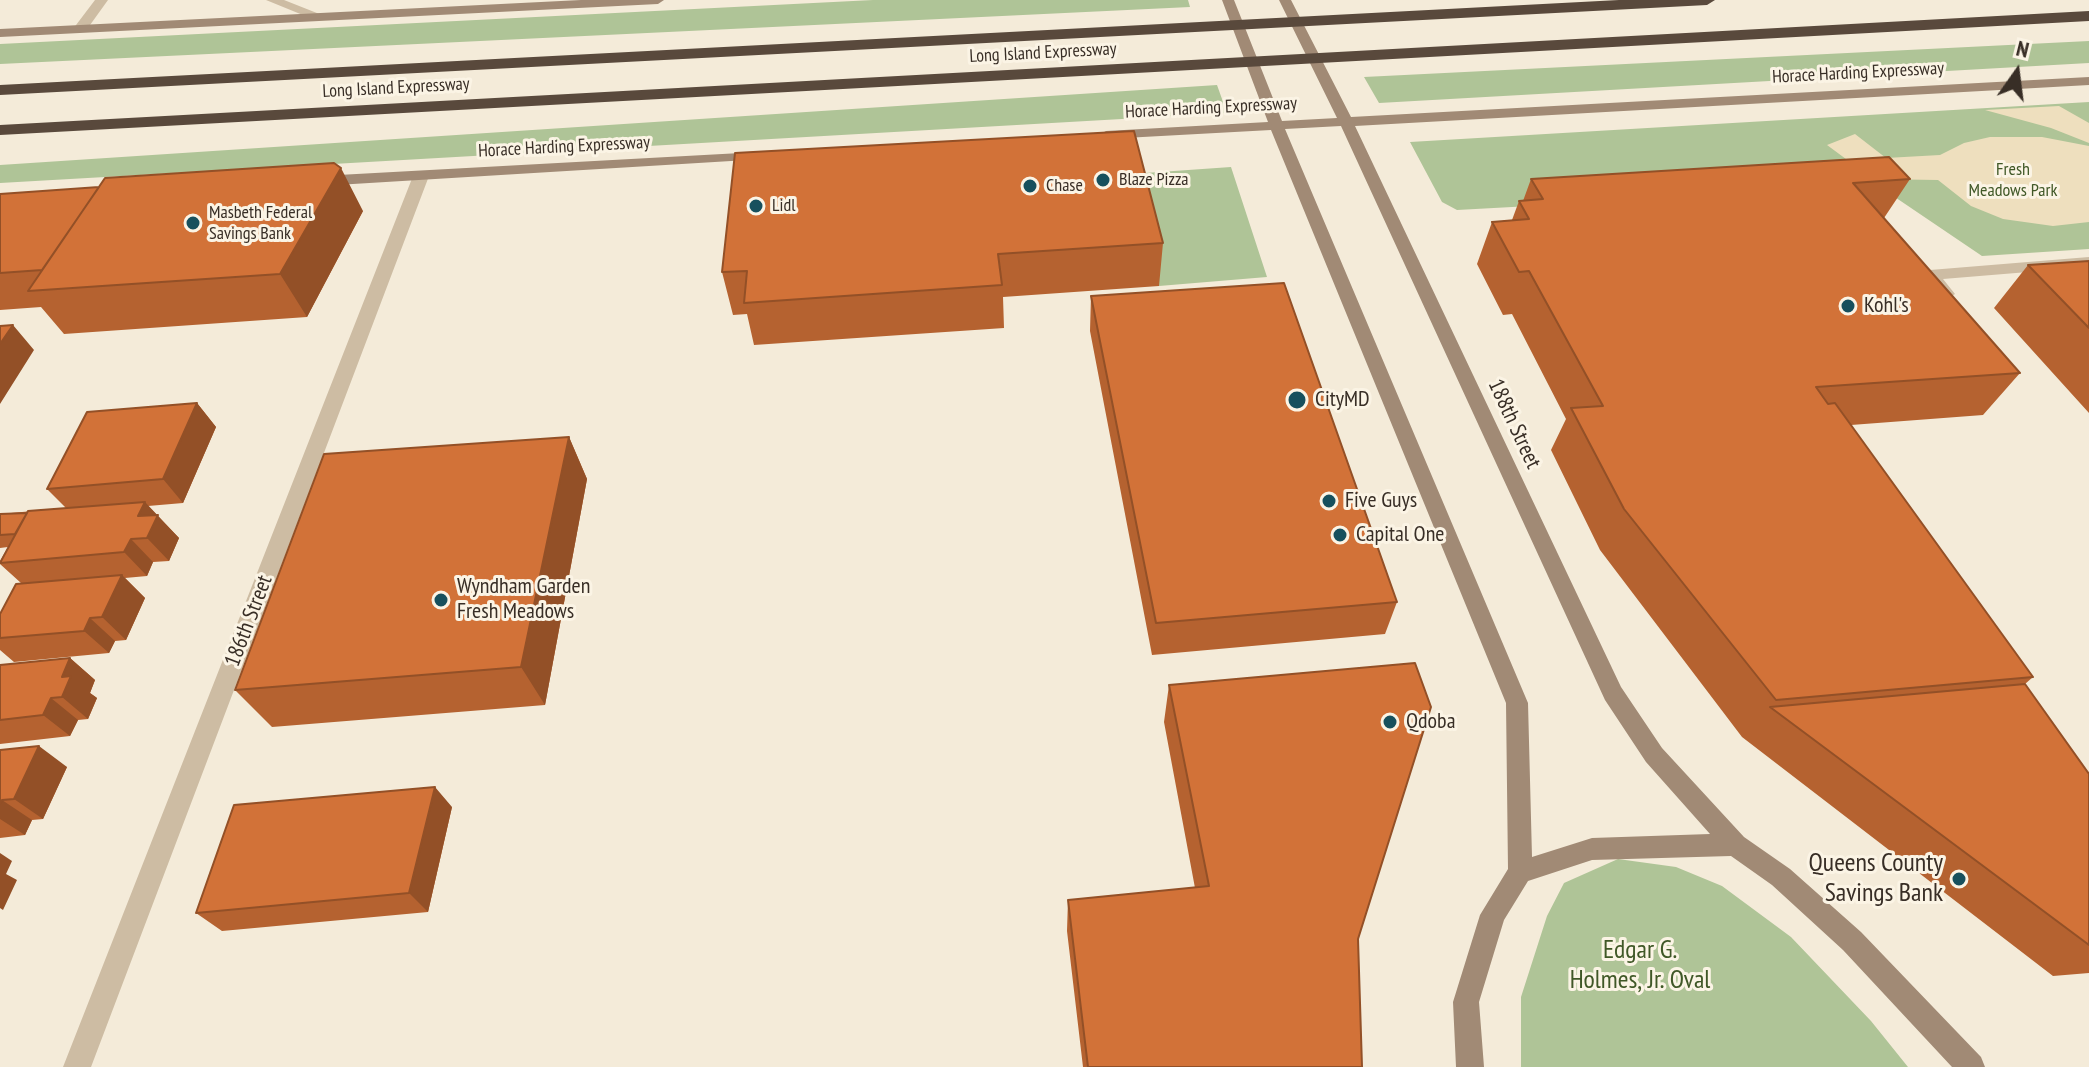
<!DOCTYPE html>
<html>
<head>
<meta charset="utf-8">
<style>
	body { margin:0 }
	#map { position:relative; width:2089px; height:1067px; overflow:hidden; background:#f4ebd9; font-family:"PT Sans Narrow",sans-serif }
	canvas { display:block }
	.north { position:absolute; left:1977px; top:32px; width:80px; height:80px; -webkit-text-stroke:6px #fbf4e5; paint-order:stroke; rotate:14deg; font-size:22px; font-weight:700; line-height:32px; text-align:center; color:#382e26 }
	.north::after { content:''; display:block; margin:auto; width:28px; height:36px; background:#382e26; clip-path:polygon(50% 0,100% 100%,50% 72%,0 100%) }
</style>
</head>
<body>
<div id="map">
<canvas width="2089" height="1067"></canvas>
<div class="north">N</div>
</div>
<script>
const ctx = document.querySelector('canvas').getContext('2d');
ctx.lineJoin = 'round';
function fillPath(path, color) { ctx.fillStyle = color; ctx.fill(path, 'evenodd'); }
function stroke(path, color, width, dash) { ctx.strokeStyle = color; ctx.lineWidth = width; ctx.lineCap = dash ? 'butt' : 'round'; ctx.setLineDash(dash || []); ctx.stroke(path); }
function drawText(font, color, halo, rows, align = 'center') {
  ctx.font = font + ' "PT Sans Narrow",sans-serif'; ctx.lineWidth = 6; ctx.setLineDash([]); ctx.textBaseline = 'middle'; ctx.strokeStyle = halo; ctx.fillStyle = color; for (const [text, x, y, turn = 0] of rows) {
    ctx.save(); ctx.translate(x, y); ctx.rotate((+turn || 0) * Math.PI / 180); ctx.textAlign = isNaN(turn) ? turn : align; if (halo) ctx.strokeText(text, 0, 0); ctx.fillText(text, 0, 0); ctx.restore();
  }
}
const green = new Path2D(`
	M873,0H1188L1190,7L0,64V44Z
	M2089,41V63L1379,103L1364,77Z
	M1217,85L1227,113L0,183V165Z
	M2089,102V249L1982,256L1880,187L1457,210L1442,202L1410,142Z
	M1231,167L1267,277L1159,286L1131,174Z
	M1618,859L1676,867L1722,886L1791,937L1871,1021L1908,1067H1521V997L1547,916L1564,883Z`);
const plaza = new Path2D(`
	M2059,106L2089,123V143L2051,128L1985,110Z
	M1855,134L1886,158L1940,155L1964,143L1990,137H2042L2089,146V222L2053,226L2003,219L1971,206L1938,180L1873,179L1827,145Z`);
const lane = new Path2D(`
	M2089,257V267L1943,279L1955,294L1947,299L1941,298L1922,275L1930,270Z`);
const street = new Path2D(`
	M95,0H108L85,32H75L73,29Z
	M266,0H284L327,17L315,20Z
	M421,171L429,176L91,1067H63L413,176Z`);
const secondary = new Path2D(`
	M581,0H664L658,4L0,37V29Z
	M1222,0H1234L1282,121L1337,118L1279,0H1291L1351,117L2089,77V85L1355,126L1621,687L1662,748L1744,837L1790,869L1861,932L1981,1057L1985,1067H1952L1843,950L1772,885L1731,856L1592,860L1528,881L1504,920L1479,1002L1484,1067H1456L1453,1002L1480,915L1508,869L1506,703L1271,130L1106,139L1099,135L1106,131L1268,122ZM1341,126L1605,700L1646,762L1710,834L1592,838L1532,857L1528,703L1285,129Z
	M759,152L764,153V159L320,186L312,181L320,176Z`);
const highway = new Path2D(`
	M1619,0H1715L1707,5L0,95V85Z
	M2089,11V21L0,135V125Z`);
const wall = new Path2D(`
	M1531,179H1910L1884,218L2020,373L1983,415L1851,425L2033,677L2025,684L2089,774V973L2053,976L1742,737L1600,550L1551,450L1566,419L1512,314L1503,315L1477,264L1492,222L1512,220L1519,201H1523Z
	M0,194L363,211L307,317L64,334L41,307L0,310Z
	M1163,243L1159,286L1003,297L1004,328L754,345L747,314L733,315L722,272Z
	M2089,261V413L1994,308L2028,265Z
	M1091,296L1397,602L1385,634L1152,655L1090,331Z
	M197,403L216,427L183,503L148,506L179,538L169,561L153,562L147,576L125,578L145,598L126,640L115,641L109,653L14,662L0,650V614L21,583L0,564V561L8,547L0,548V514L66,508L47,489Z
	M569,437L587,479L545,705L272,727L235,690Z
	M70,658L95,680L90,693L97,698L88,719L78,720L70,736L0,744V665Z
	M1169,685L1358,939L1362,1067H1083L1067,931L1068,900L1195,888L1164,722Z
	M0,750L67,767L43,819L32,820L25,835L0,838Z
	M452,807L428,912L222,931L196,913Z`);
const shadedWall = new Path2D(`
	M341,168L363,211L307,317L280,274Z
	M13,325L34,350L0,404V344Z
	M197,403L216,427L183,503L163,479Z
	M569,437L587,479L545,705L521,667Z
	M145,502L179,538L169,561L147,538L138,516Z
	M131,539L153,562L147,576L124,552Z
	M122,575L145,598L126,640L102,617Z
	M90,618L115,641L109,653L84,631Z
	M70,658L95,680L90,693L97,698L88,719L62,697V677Z
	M51,698L78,720L70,736L43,715Z
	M39,746L67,767L43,819L14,799Z
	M435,787L452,807L428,912L409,893Z
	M2,800L32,820L25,835L0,819V804Z
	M0,853L12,861L6,874L17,880L3,910L0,908Z`);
const building = new Path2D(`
	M1134,131L1163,243L998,254L1002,285L744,303L747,271L722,272L735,153Z
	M1889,157L1910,179L1853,183L2020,373L1816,387L1828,404L1835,403L2033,677L1776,700L1624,509L1571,408L1603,406L1529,271L1519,272L1492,222L1529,219L1519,201L1543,199L1531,179Z
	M334,163L341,168L280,274L28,291L105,178Z
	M99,187L42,270L0,273V194Z
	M2089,261V328L2028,265Z
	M1284,283L1397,602L1156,623L1091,296Z
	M13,325L0,344V326Z
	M197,403L163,479L47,489L87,412Z
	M569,437L521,667L235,690L324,454Z
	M145,502L138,516L158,515L147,538L131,539L124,552L0,563L28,511Z
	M27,513L15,534L0,535V514Z
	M122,575L102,617L90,618L84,631L0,638V614L16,584Z
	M70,658L62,677L71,676L62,697L51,698L43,715L0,720V665Z
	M1415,663L1431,707L1358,939L1362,1067H1088L1068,900L1209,886L1169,685Z
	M2025,684L2089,774V945L1770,707Z
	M39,746L14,799L2,800L0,804V750Z
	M435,787L409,893L196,913L234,805Z`);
const markers = [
	[1103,180,8,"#17505d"],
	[1030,186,8,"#17505d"],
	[756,206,8,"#17505d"],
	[193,223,8,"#17505d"],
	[1848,306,8,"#17505d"],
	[1297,400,10,"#17505d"],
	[1329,501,8,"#17505d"],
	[1340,535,8,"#17505d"],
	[441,600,8,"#17505d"],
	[1390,722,8,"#17505d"],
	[1959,879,8,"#17505d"]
];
const farStreetnames = [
	["Long Island Expressway",1043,53,-3],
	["Horace Harding Expressway",1858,73,-3],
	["Long Island Expressway",396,88,-3],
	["Horace Harding Expressway",1211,108,-3],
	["Horace Harding Expressway",564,147,-3]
];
const farParknames = [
	["Fresh",2013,170],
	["Meadows Park",2013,191]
];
const farPoinames = [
	["Blaze Pizza",1119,180],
	["Chase",1046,186],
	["Lidl",772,206],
	["Masbeth Federal",209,213],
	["Savings Bank",209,234]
];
const poiNames = [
	["Kohl's",1864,306],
	["CityMD",1315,400],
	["Five Guys",1345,501],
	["Capital One",1356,535],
	["Wyndham Garden",457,587],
	["Fresh Meadows",457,612],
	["Qdoba",1406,722]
];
const streetNames = [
	["188th Street",1514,424,65],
	["186th Street",249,621,-69]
];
const nearPoinames = [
	["Queens County",1943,864],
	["Savings Bank",1943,894]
];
const nearParknames = [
	["Edgar G.",1640,951],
	["Holmes, Jr. Oval",1640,981]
];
fillPath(green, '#afc497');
fillPath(plaza, '#eedfbe');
fillPath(lane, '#cdbca3');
fillPath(street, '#cdbca3');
fillPath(secondary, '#a18a75');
fillPath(highway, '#59493c');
fillPath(wall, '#b56230');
fillPath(shadedWall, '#935027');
fillPath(building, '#d27238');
stroke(building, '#935027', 2);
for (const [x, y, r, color] of markers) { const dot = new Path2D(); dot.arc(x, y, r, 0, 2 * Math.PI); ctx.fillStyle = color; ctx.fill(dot); stroke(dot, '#fbf4e5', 3); }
drawText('18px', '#382e26', '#fbf4e5', farStreetnames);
drawText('18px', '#405827', '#fbf4e5', farParknames);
drawText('18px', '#382e26', '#fbf4e5', farPoinames, 'left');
drawText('22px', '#382e26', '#fbf4e5', poiNames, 'left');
drawText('22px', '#382e26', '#fbf4e5', streetNames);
drawText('26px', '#382e26', '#fbf4e5', nearPoinames, 'right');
drawText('26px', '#405827', '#fbf4e5', nearParknames);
</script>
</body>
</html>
